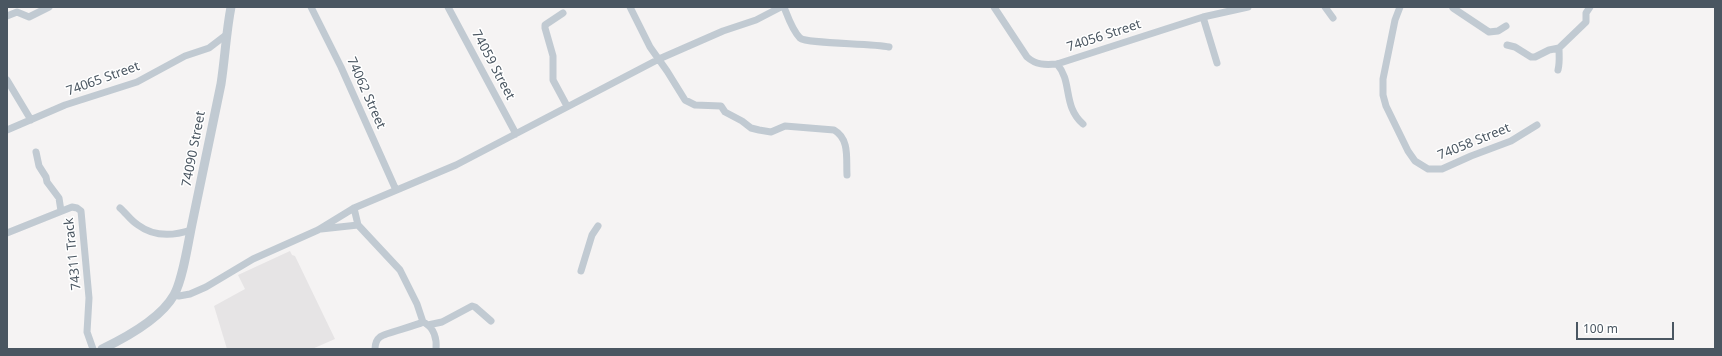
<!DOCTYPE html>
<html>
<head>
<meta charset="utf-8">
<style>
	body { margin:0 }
	#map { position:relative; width:1722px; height:356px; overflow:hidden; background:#f5f3f3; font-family:"Noto Sans",sans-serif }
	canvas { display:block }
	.frame { position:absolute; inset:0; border:8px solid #4a5661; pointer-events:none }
	.scale { position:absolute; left:1576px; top:322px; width:98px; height:18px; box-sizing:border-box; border:2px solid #4a5661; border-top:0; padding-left:5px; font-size:12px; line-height:14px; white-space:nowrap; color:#4a5661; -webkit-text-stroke:3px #fff; paint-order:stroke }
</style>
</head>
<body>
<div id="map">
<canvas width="1722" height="356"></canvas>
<div class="frame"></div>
<div class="scale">100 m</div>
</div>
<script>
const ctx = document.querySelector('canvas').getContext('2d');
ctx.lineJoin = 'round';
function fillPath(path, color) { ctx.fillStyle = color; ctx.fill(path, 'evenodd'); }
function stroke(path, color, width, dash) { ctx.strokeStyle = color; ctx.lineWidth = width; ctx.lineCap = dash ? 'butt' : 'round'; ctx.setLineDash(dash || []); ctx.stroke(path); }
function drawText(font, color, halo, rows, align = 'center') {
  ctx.font = font + ' "Noto Sans",sans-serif'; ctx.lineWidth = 3; ctx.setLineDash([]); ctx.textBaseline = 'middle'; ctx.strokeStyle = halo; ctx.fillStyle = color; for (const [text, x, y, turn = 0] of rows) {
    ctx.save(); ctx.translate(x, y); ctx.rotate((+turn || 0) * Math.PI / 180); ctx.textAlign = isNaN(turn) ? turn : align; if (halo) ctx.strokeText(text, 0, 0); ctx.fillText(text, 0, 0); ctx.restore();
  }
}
const education = new Path2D(`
	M290,251L292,255L295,256L335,339L312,349H227L214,306L245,289L238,275Z`);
const minor = new Path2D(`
	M311,7L341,67L396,190
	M448,7L516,134
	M630,7L650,47L667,71L685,100L695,105L721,106L725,112L742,121L751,128L759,130L771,132L785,126L834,130C850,139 846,159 847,175
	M784,7C788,17 792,30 800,38C807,44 873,43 889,47
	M994,7L1027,57C1036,65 1045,65 1057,64L1203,17L1248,7
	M1325,7L1333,18
	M1400,7L1395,20L1383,79V95L1386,106L1408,151L1415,161L1428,169H1442L1471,156L1511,141L1537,125
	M1453,8L1489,32L1498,31L1506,26
	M563,13L545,25V28L553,56V80L567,106
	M7,16L17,12L29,17L49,7
	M1203,17L1217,63
	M1507,45L1515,47L1531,57H1535L1549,50L1559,48
	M1057,64C1073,82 1062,105 1083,124
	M1558,70C1560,62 1559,56 1559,48L1586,22V13L1590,7
	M7,80L31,120
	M7,130L65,105L137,82L185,56L209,48L226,35
	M36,152L39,166L46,177L47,182L59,198L61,211
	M120,208C126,213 131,221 138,225C154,237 173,236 191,230
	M354,208L358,225L400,270L417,304L423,322C413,327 384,333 380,337C376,340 375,345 375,349
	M321,229L358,225
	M7,233L72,207L77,208L81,211L89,298L87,332L93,349
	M581,271L592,235L598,226
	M174,295L179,296L190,294L206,287L253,259L318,230L354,208L456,165L659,59L723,31L756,20L781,7
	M425,323C434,328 437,339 436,349
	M428,325L442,322L472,306L475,307L491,321`);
const tertiary = new Path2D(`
	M102,349C125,338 161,318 174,295C183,279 188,243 192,224C202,177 211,131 221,84C225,58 226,33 231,7`);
const streetNames = [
	["74056 Street",1104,36,-18],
	["74059 Street",493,65,62],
	["74065 Street",103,79,-20],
	["74062 Street",366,93,66],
	["74058 Street",1474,142,-22],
	["74090 Street",194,149,-79],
	["74311 Track",73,254,-96]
];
fillPath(education, '#e6e4e5');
stroke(minor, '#c1cad2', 7);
stroke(tertiary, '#c1cad2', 9);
drawText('13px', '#4a5661', '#fff', streetNames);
</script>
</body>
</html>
